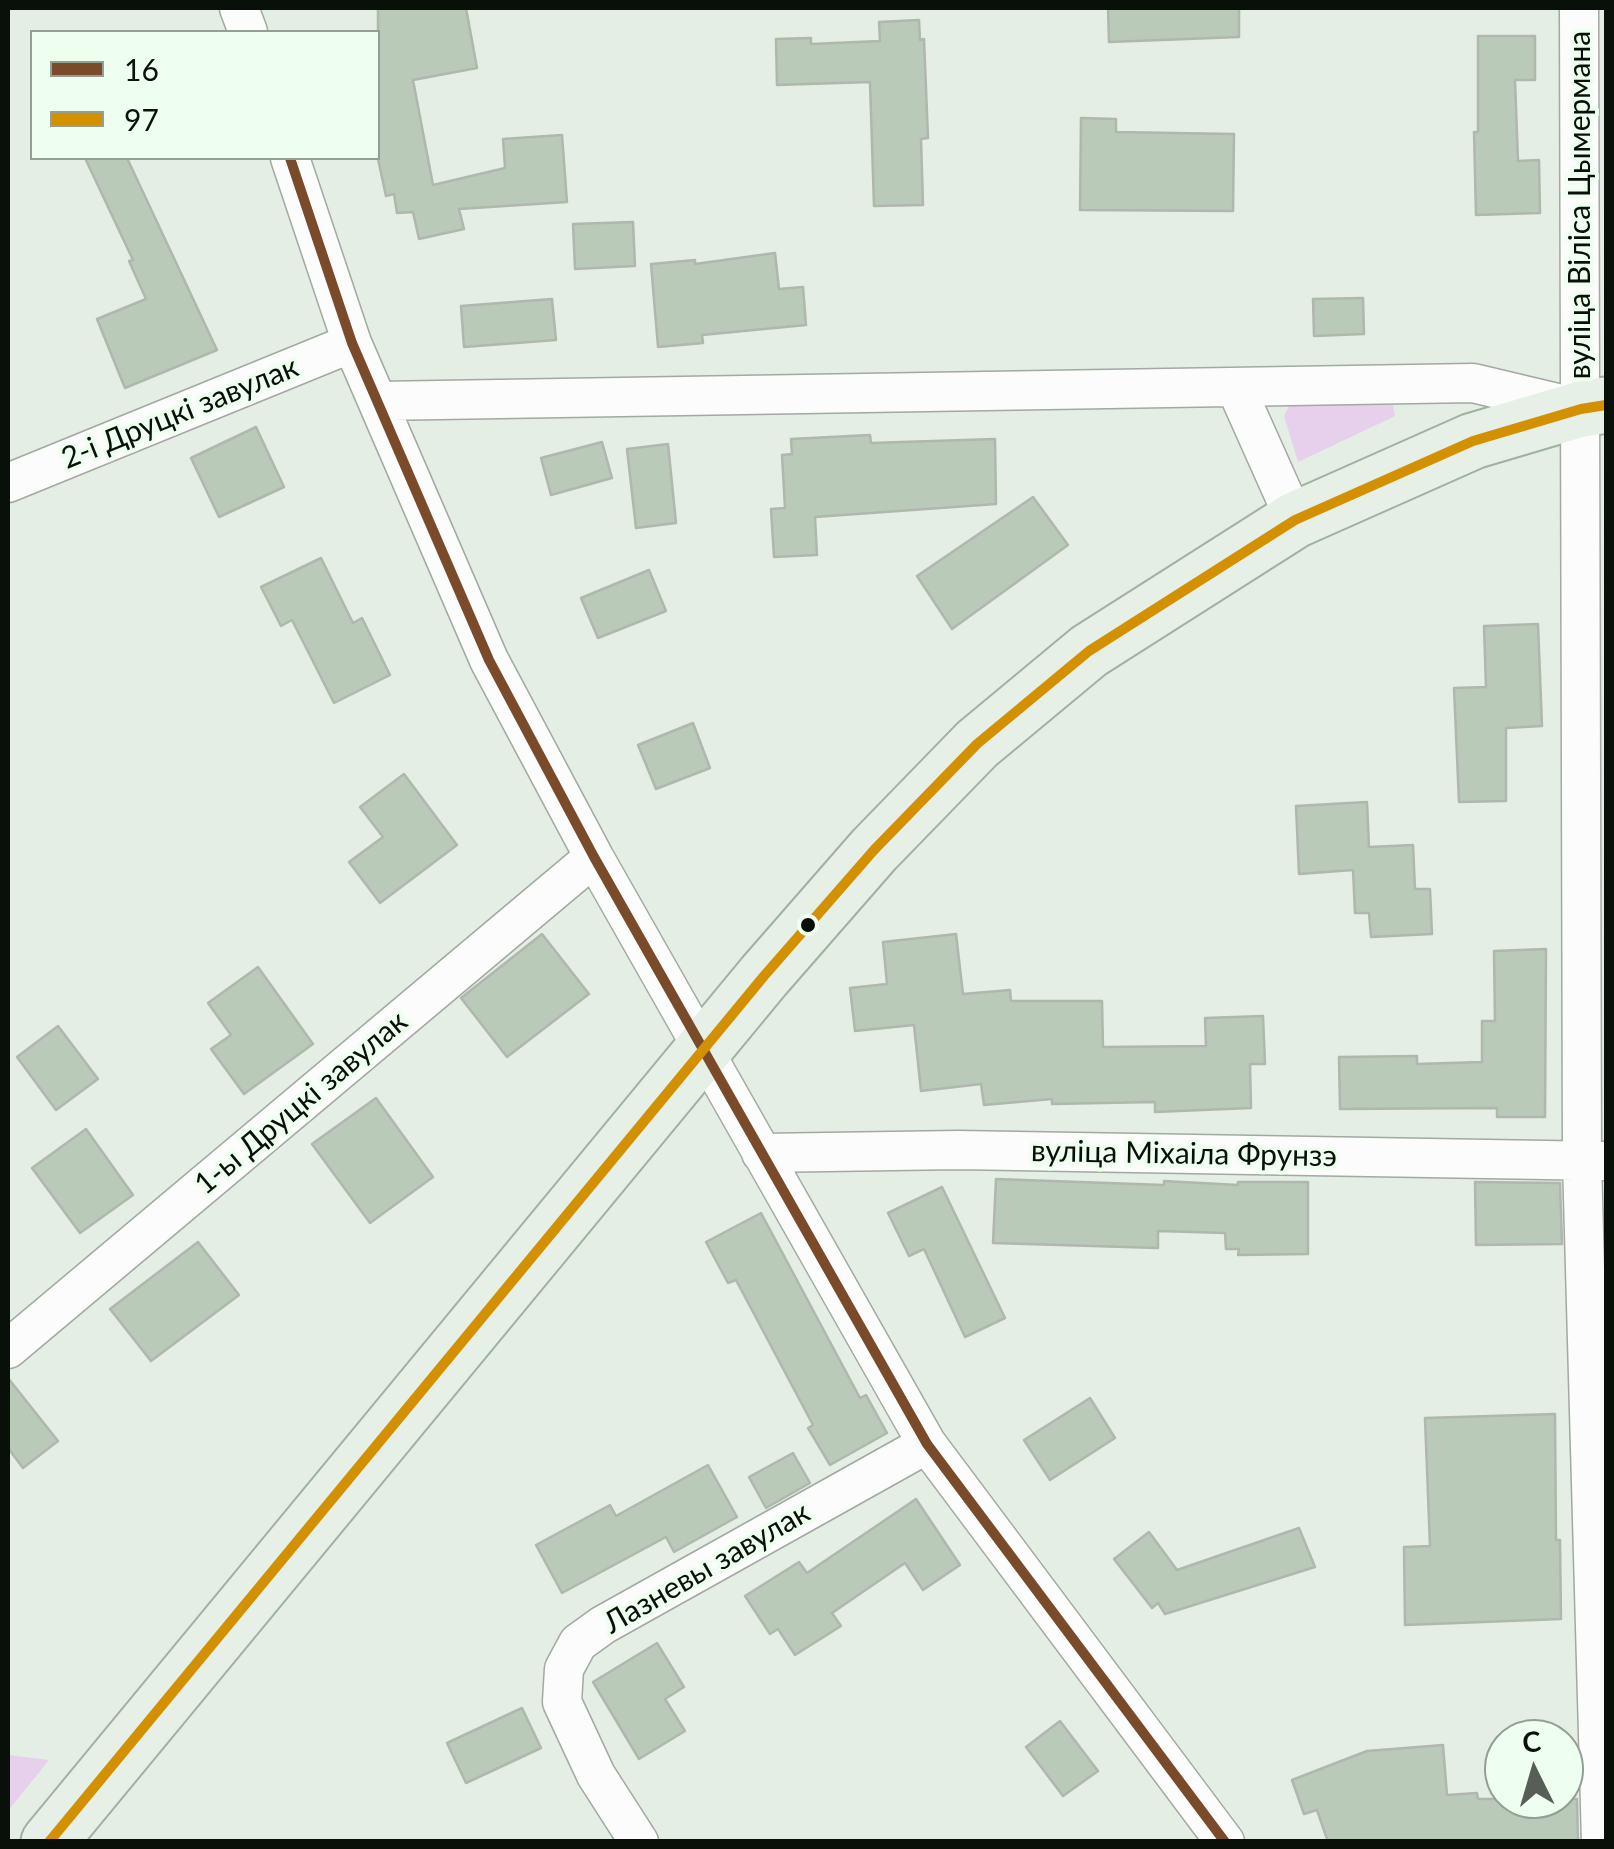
<!DOCTYPE html>
<html>
<head>
<meta charset="utf-8">
<style>
	body { margin:0 }
	#map { position:relative; width:1614px; height:1849px; overflow:hidden; background:#e4eee4; font-family:Lato,sans-serif }
	canvas { display:block }
	.frame { position:absolute; inset:0; border:10px solid #091009; pointer-events:none }
	.legend { position:absolute; left:30px; top:30px; width:350px; height:130px; box-sizing:border-box; background:#efffef; border:2px solid #939f93; margin:0; padding:12px 18px; list-style:none; font-size:30px; color:#091009 }
	.legend li { display:flex; align-items:center; gap:20px; height:50px }
	.legend b { width:50px; border:2px solid #939f93 }
	.north { position:absolute; left:1484px; top:1719px; width:100px; height:100px; box-sizing:border-box; background:#efffef; border:2px solid #939f93; border-radius:50%; rotate:355deg; font-size:28px; font-weight:700; line-height:40px; text-align:center; color:#091009 }
	.north::after { content:''; display:block; margin:auto; width:35px; height:45px; background:#565e56; clip-path:polygon(50% 0,100% 100%,50% 72%,0 100%) }
</style>
</head>
<body>
<div id="map">
<canvas width="1614" height="1849"></canvas>
<div class="frame"></div>
<ul class="legend">
<li><b style="height:12px;background:#7a4b2a"></b>16</li>
<li><b style="height:12px;background:#d39001"></b>97</li>
</ul>
<div class="north">С</div>
</div>
<script>
const ctx = document.querySelector('canvas').getContext('2d');
ctx.lineJoin = 'round';
function fillPath(path, color) { ctx.fillStyle = color; ctx.fill(path, 'evenodd'); }
function stroke(path, color, width, dash) { ctx.strokeStyle = color; ctx.lineWidth = width; ctx.lineCap = dash ? 'butt' : 'round'; ctx.setLineDash(dash || []); ctx.stroke(path); }
function drawText(font, color, halo, rows, align = 'center') {
  ctx.font = font + ' Lato,sans-serif'; ctx.lineWidth = 8; ctx.setLineDash([]); ctx.textBaseline = 'middle'; ctx.strokeStyle = halo; ctx.fillStyle = color; for (const [text, x, y, turn = 0] of rows) {
    ctx.save(); ctx.translate(x, y); ctx.rotate((+turn || 0) * Math.PI / 180); ctx.textAlign = isNaN(turn) ? turn : align; if (halo) ctx.strokeText(text, 0, 0); ctx.fillText(text, 0, 0); ctx.restore();
  }
}
const green = new Path2D(`
	M1290,404L1393,405L1395,416L1298,462L1284,416Z
	M8,1755L49,1760L8,1811Z`);
const building = new Path2D(`
	M378,8H466L477,68L413,80L433,185L505,168L503,139L562,135L567,202L459,209L464,229L419,239L413,212L397,213L394,194L386,196L378,159Z
	M1108,8H1239V37L1109,42Z
	M919,20L920,40L924,39L928,138L921,139L923,205L874,206L870,82L777,85L776,39L811,38V44L880,41L879,22Z
	M1478,36H1535V80H1515L1518,161L1539,160L1540,213L1476,215L1474,132H1478Z
	M1081,118L1116,119V132L1234,134L1233,211L1080,210Z
	M85,158H127L217,350L125,388L97,319L146,299L129,261L133,260Z
	M633,222L635,266L575,269L573,224Z
	M775,253L779,289L803,287L806,325L702,335L703,343L658,347L651,264L695,260V264Z
	M1363,298L1364,334L1314,336L1313,299Z
	M552,299L556,340L464,347L461,306Z
	M256,427L284,487L219,517L191,458Z
	M870,435L871,443L995,439L996,504L815,517L817,555L774,557L771,509L785,508L782,455L792,454L791,439Z
	M602,442L612,478L551,495L541,458Z
	M668,444L676,523L636,528L627,449Z
	M1033,497L1068,545L952,629L917,576Z
	M321,558L353,623L362,618L390,675L334,703L292,620L281,626L261,587Z
	M649,570L666,611L598,638L581,598Z
	M1538,624L1542,726L1506,728V801L1459,802L1454,688L1486,687L1484,626Z
	M693,723L710,768L656,789L638,745Z
	M404,774L457,845L380,903L349,862L383,837L360,807Z
	M1367,802L1369,847L1413,845L1415,889H1430L1432,934L1371,937L1369,913H1355L1353,870L1299,874L1296,806Z
	M542,934L589,994L507,1057L461,998Z
	M956,934L963,994L1010,990L1011,1001H1102L1103,1047L1206,1046L1205,1018L1263,1016L1265,1064H1250L1251,1108L1155,1112V1102L1052,1104V1099L984,1105L981,1084L921,1091L914,1025L855,1031L850,988L887,984L883,942Z
	M1546,949L1545,1117H1497V1108L1340,1109L1339,1057L1417,1056V1064L1482,1062V1021H1495L1494,951Z
	M258,967L313,1044L244,1094L211,1049L231,1035L208,1003Z
	M58,1026L98,1079L56,1110L17,1057Z
	M376,1098L433,1177L370,1223L312,1144Z
	M86,1129L133,1195L80,1233L32,1168Z
	M996,1179L1164,1185V1181L1238,1185V1182H1308V1254L1238,1255L1239,1249H1226L1225,1233L1158,1231V1248L993,1243Z
	M1475,1182L1560,1183L1562,1244L1476,1245Z
	M942,1187L1005,1318L965,1337L924,1249L909,1256L888,1213Z
	M761,1213L860,1398L866,1395L887,1433L830,1465L808,1428L813,1425L736,1280L728,1283L706,1242Z
	M198,1242L239,1295L151,1361L110,1309Z
	M8,1378L58,1441L23,1468L8,1448Z
	M1090,1398L1115,1438L1050,1480L1024,1440Z
	M1555,1414L1556,1540H1560L1561,1619L1405,1625L1404,1547L1430,1546L1425,1418Z
	M793,1453L810,1483L766,1508L749,1477Z
	M708,1465L737,1517L674,1552L666,1537L562,1593L536,1545L610,1505L616,1516Z
	M916,1499L960,1565L923,1590L905,1563L832,1613L841,1626L795,1655L778,1629L770,1634L745,1596L799,1562L807,1573Z
	M1299,1528L1315,1567L1165,1614L1158,1603L1152,1608L1114,1559L1149,1532L1177,1570Z
	M657,1643L684,1687L665,1699L685,1731L639,1759L593,1682Z
	M522,1708L541,1748L466,1783L447,1743Z
	M1060,1721L1098,1771L1063,1796L1026,1747Z
	M1443,1745L1447,1795L1477,1793L1478,1799H1577L1578,1842H1328L1317,1810L1304,1814L1292,1780L1367,1751Z`);
const minor = new Path2D(`
	M239,8L248,32
	M1579,8L1582,1161L1601,1842
	M290,158L352,343L489,660L594,857L927,1444L1225,1842
	M1236,388L1295,520
	M378,401L1473,383L1578,408
	M8,483L352,343
	M761,1153L958,1150L1604,1161
	M8,1349L594,857
	M639,1842L596,1775L562,1702L564,1669L578,1643L603,1625L927,1444`);
const primary = new Path2D(`
	M49,1842L764,976L874,850L977,744L1089,651L1295,520L1473,441L1581,409L1606,405`);
const bus1 = new Path2D(`
	M290,158L352,343L489,660L594,857L927,1444L1225,1842`);
const bus2 = new Path2D(`
	M49,1842L764,976L874,850L977,744L1089,651L1295,520L1473,441L1581,409L1606,405`);
const markers = [
	[808,925,9,"#091009"]
];
const streetNames = [
	["вуліца Віліса Цымермана",1580,205,-90],
	["2-і Друцкі завулак",180,413,-22],
	["1-ы Друцкі завулак",301,1103,-40],
	["вуліца Міхаіла Фрунзэ",1184,1154,1],
	["Лазневы завулак",707,1568,-30]
];
fillPath(green, '#e6d0ec');
fillPath(building, '#b9cab9');
stroke(building, '#afb7af', 2.5);
stroke(minor, '#a1a9a1', 41);
stroke(primary, '#9fb2a0', 59);
stroke(minor, '#fbfcfb', 38);
stroke(primary, '#e6f0e7', 55);
stroke(bus1, '#7a4b2a', 10);
stroke(bus2, '#d39001', 10);
for (const [x, y, r, color] of markers) { const dot = new Path2D(); dot.arc(x, y, r, 0, 2 * Math.PI); ctx.fillStyle = color; ctx.fill(dot); stroke(dot, '#efffef', 4); }
drawText('30px', '#091009', '#efffef', streetNames);
</script>
</body>
</html>
